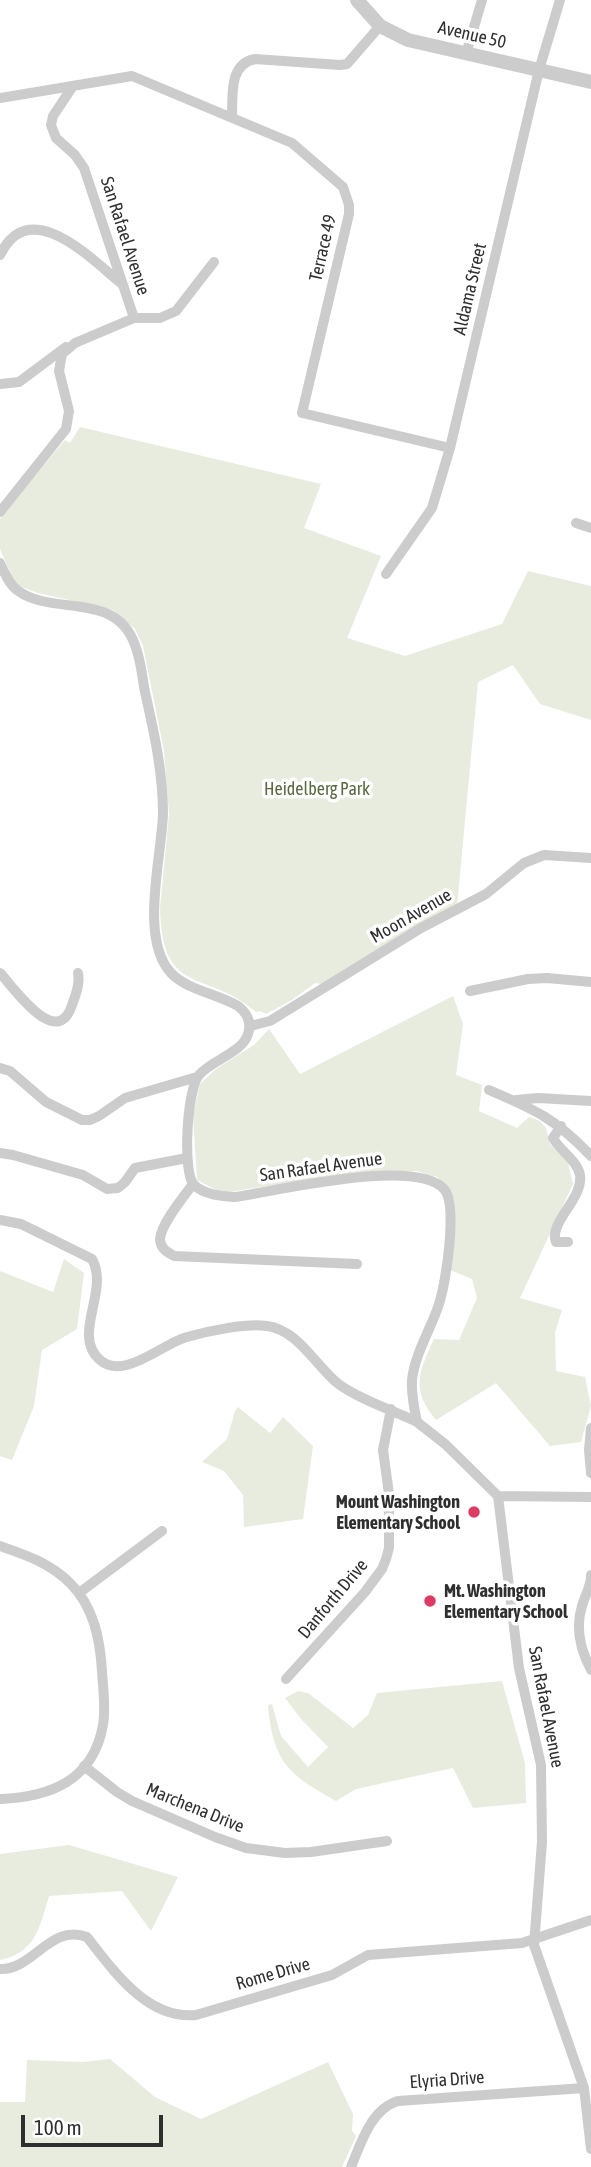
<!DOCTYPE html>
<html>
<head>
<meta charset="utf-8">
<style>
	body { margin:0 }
	#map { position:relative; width:591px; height:2167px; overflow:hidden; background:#fff; font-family:"Asap Condensed",sans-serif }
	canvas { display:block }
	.scale { position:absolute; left:21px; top:2115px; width:142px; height:32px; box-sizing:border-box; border:4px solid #2f2f2f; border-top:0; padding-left:9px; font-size:21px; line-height:24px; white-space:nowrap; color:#2f2f2f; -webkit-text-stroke:5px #fff; paint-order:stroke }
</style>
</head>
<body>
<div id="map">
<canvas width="591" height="2167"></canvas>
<div class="scale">100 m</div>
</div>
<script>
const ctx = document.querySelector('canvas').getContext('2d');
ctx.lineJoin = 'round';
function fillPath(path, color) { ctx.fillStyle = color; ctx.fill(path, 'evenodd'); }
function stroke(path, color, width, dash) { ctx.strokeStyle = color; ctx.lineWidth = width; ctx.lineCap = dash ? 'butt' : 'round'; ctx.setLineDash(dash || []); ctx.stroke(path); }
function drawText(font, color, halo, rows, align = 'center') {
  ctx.font = font + ' "Asap Condensed",sans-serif'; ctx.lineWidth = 7; ctx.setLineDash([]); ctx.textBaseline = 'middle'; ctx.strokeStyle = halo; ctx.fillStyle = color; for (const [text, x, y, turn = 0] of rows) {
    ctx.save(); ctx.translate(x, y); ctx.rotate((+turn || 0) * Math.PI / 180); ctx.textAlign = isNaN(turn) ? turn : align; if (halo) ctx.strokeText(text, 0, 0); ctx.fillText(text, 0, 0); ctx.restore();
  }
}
const green = new Path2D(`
	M80,427L321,484L304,528L381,556L347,638L405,656L502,624L528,571L591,586V720L540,704L513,665L478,682L457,906L322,984L315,983L292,1000L266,1014L260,1011L256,1012C205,968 162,998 160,908L169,814L164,751L143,646L135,629L113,610L38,593L19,586L13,579L0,549V519L4,512L65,440L70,443Z
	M453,996L463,1024L456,1075L482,1085L479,1111L517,1128L529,1117L540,1121L546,1128L550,1144L568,1163L573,1184L520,1298L562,1310L555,1333L556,1371L585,1377L591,1406L581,1442L550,1446L496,1383L436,1420C410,1389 419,1372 434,1339L459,1340L477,1298L472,1279L450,1270L454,1200L447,1186L437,1177L416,1171L345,1174L222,1193L197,1180L193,1115L200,1084L216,1069L254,1045L269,1029L300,1074Z
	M64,1259L84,1273L77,1329L42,1350L34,1406L12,1460L0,1456V1271L53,1292Z
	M238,1407L270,1433L283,1417L313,1446L303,1519L244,1527L243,1495L224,1471L202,1462L227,1439L235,1411Z
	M502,1681L525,1763L526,1803L473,1808L453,1768L356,1789L336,1801C288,1774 273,1762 268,1705L272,1704L281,1736L308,1767L328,1747L301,1719L285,1698L298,1691L308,1693L353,1728L368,1715L377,1693Z
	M69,1845L178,1877L151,1931L122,1891L49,1896C40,1926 36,1953 0,1960V1854Z
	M110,2059L155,2097L201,2119L328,2062L353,2114L352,2131L356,2136L342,2167H0V2102H25L27,2060L83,2062Z`);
const minor = new Path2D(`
	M466,54L482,0
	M0,98L132,76L292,143L343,187L349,205V214L302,413L450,448
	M232,118C233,97 228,64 255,59L340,65L347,64L380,26
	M0,255C30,194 91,259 122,284
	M134,318H160L176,311L214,262
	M0,384L19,382L66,347
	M0,512L66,429L69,411L59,371L62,354L75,343L134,318L84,168L75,155L56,138L51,125L53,116L73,86
	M576,523L591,528
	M0,563C4,572 9,584 17,590C52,617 116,590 135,645C141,660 142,677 145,692C154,732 163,772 163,813C162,856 139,939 171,973C187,990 218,994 238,1006C247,1013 252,1022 248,1034C242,1053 212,1060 199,1075C187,1089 182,1172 194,1185C205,1195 221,1196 235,1197C276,1191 416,1157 444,1189C458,1205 446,1283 439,1304C431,1329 415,1353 412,1380C411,1394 414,1408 417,1422L445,1444L498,1496L519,1668L541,1765L542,1842L534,1945L584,2088L591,2149
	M386,574L432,508L450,448L539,70L560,0
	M0,973C14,988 57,1051 72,1005C76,994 80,984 78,973
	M470,991L528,979L547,978L591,982
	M250,1026L270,1021L421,928L486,894L524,863L544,855L591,858
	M0,1068L10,1071L46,1102L82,1120H90L99,1116L125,1098L197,1077
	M489,1090C536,1110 556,1119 591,1156
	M516,1100L538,1098L591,1101
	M561,1126L553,1138C560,1151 577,1160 580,1175C584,1198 548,1223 556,1242H568
	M0,1153L13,1155L83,1175L107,1189L118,1188L125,1182L135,1168L187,1158
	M193,1184C184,1196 161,1224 160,1239C160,1248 167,1252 174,1256L357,1264
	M0,1220L21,1224L92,1259C110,1291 71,1335 100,1360C124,1381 163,1343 187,1337C208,1331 246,1323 267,1326C297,1330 314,1363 336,1382C354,1397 394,1411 417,1422
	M591,1428L589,1450L591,1473
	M498,1496L591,1497
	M0,1546C26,1555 50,1563 70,1583C94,1607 100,1639 102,1671C103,1689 106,1707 103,1725C93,1781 50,1797 0,1799
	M591,1575C591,1587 585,1595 582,1606C575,1628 581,1651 591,1670
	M79,1593L162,1531
	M286,1679L365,1592L382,1569L386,1559L389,1548V1494L383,1450L391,1409
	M84,1766L117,1792L132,1801L215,1837L246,1848L285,1853L311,1852L387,1841
	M0,1969C34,1970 50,1923 87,1937C113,1970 147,2020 196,2015L332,1975L368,1955L522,1943L591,1920
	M351,2167C361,2143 371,2109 398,2101L584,2088`);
const tertiary = new Path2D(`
	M357,0L380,26L408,40L591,82`);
const markers = [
	[474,1512,7,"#de3a64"],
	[430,1601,7,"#de3a64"]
];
const streetNames = [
	["Avenue 50",472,35,13],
	["San Rafael Avenue",125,236,72],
	["Terrace 49",323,248,-77],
	["Aldama Street",470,289,-77],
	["Moon Avenue",411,916,-30],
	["San Rafael Avenue",321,1167,-8],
	["Danforth Drive",333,1599,-50],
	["San Rafael Avenue",546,1707,79],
	["Marchena Drive",195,1808,22],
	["Rome Drive",273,1974,-16],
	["Elyria Drive",447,2080,-4]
];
const parkNames = [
	["Heidelberg Park",317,789]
];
const poiNames = [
	["Mount Washington",460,1502],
	["Elementary School",460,1523],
	["Mt. Washington",444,1591,"left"],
	["Elementary School",444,1612,"left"]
];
fillPath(green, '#e8ecde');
stroke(minor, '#ccc', 10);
stroke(tertiary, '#ccc', 14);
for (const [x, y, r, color] of markers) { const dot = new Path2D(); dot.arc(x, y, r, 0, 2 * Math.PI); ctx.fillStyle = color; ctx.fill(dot); stroke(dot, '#fff', 2.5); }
drawText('18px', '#2f2f2f', '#fff', streetNames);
drawText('18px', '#5a693e', '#fff', parkNames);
drawText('bold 18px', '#2f2f2f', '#fff', poiNames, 'right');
</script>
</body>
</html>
